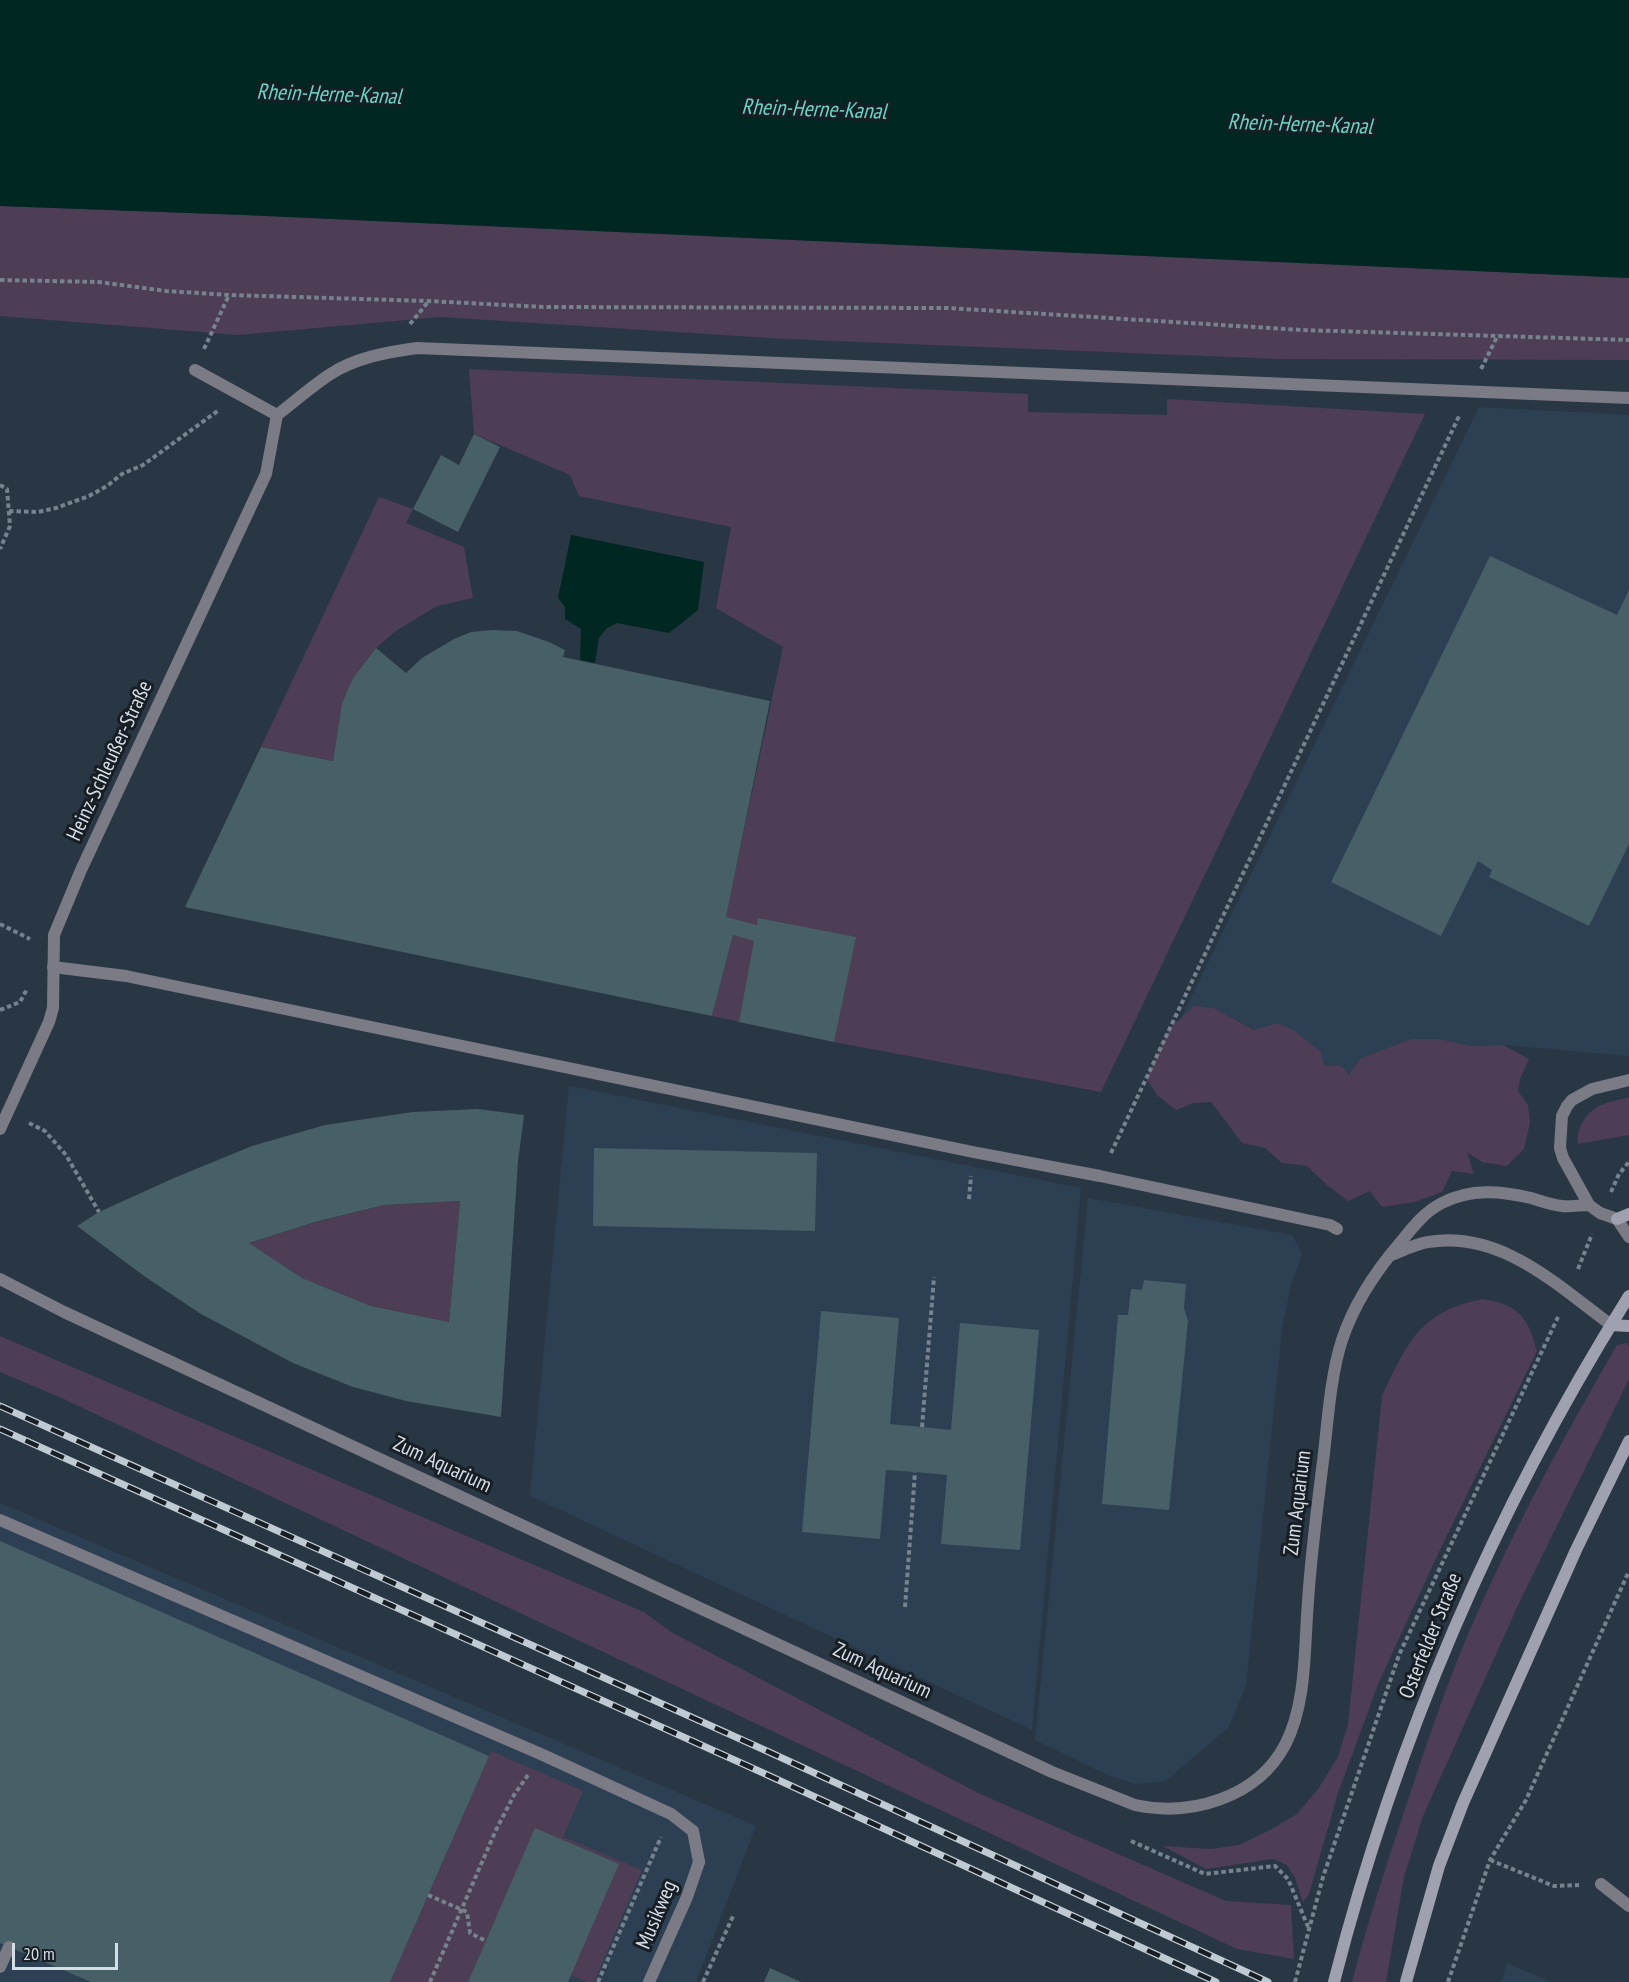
<!DOCTYPE html>
<html>
<head>
<meta charset="utf-8">
<style>
	body { margin:0 }
	#map { position:relative; width:1629px; height:1982px; overflow:hidden; background:#293745; font-family:"PT Sans Narrow",sans-serif }
	canvas { display:block }
	.scale { position:absolute; left:12px; top:1943px; width:106px; height:27px; box-sizing:border-box; border:3px solid #d5dee7; border-top:0; padding-left:8px; font-size:18px; line-height:21px; white-space:nowrap; color:#d5dee7; -webkit-text-stroke:4px #171e24; paint-order:stroke }
</style>
</head>
<body>
<div id="map">
<canvas width="1629" height="1982"></canvas>
<div class="scale">20 m</div>
</div>
<script>
const ctx = document.querySelector('canvas').getContext('2d');
ctx.lineJoin = 'round';
function fillPath(path, color) { ctx.fillStyle = color; ctx.fill(path, 'evenodd'); }
function stroke(path, color, width, dash) { ctx.strokeStyle = color; ctx.lineWidth = width; ctx.lineCap = dash ? 'butt' : 'round'; ctx.setLineDash(dash || []); ctx.stroke(path); }
function drawText(font, color, halo, rows, align = 'center') {
  ctx.font = font + ' "PT Sans Narrow",sans-serif'; ctx.lineWidth = 6; ctx.setLineDash([]); ctx.textBaseline = 'middle'; ctx.strokeStyle = halo; ctx.fillStyle = color; for (const [text, x, y, turn = 0] of rows) {
    ctx.save(); ctx.translate(x, y); ctx.rotate((+turn || 0) * Math.PI / 180); ctx.textAlign = isNaN(turn) ? turn : align; if (halo) ctx.strokeText(text, 0, 0); ctx.fillText(text, 0, 0); ctx.restore();
  }
}
const built = new Path2D(`
	M1479,407L1629,415V1056L1503,1045L1470,1046L1440,1039L1379,1052L1360,1059L1349,1076L1324,1066L1214,1008L1182,1016Z
	M569,1086L1081,1188L1032,1730L530,1496Z
	M1088,1198L1292,1235L1302,1254L1291,1285L1282,1328L1246,1685L1229,1727L1166,1781L1135,1784L1110,1776L1035,1740Z
	M0,1503L756,1826L696,1982H0Z
	M1507,1963L1551,1982H1501Z`);
const green = new Path2D(`
	M0,206L244,215L1629,278V360L1278,359L786,339L440,317L238,335L0,316Z
	M469,369L1028,394V412L1167,415V399L1425,414L1101,1092L834,1042L712,1016L733,935L722,933L783,647L716,608L731,527L579,496L570,475L474,434Z
	M379,497L413,509L406,523L464,547L473,598L437,606L396,631L376,648L353,678L342,703L333,761L261,747Z
	M1194,1006L1214,1008L1254,1030L1278,1023L1293,1030L1321,1052L1324,1066L1340,1065L1349,1075L1360,1059L1411,1039H1440L1470,1046L1503,1045L1529,1059L1520,1079L1518,1091L1528,1105L1530,1123L1524,1149L1507,1166L1482,1162L1467,1152L1474,1174L1452,1171L1442,1192L1414,1202L1382,1207L1370,1191L1348,1201L1327,1185L1307,1166L1282,1163L1265,1148L1242,1143L1211,1102L1193,1103L1176,1110L1157,1095L1146,1078L1169,1029Z
	M1629,1097V1135L1578,1144C1575,1129 1588,1110 1601,1105C1610,1101 1620,1100 1629,1097Z
	M460,1201L449,1322L371,1306L302,1278L249,1243L316,1222L384,1205Z
	M1483,1299C1519,1305 1528,1317 1537,1351L1438,1554L1379,1682L1338,1793L1309,1894L1303,1902L1295,1878L1287,1865L1273,1859L1206,1869L1163,1846L1211,1849L1239,1845L1270,1830L1297,1814L1318,1789L1338,1757L1348,1724L1382,1396C1408,1342 1420,1311 1483,1299Z
	M0,1336L644,1612L671,1632L978,1793L1226,1901L1291,1905L1294,1959L1237,1949L57,1396L0,1372Z
	M1627,1343L1629,1347V1379L1520,1601L1423,1816L1404,1877L1386,1982H1352C1369,1917 1390,1854 1411,1791C1427,1743 1443,1695 1462,1649C1505,1545 1560,1443 1617,1345Z
	M491,1751L583,1791L563,1837L642,1870L594,1982H587L571,1975L568,1982H390Z`);
const water = new Path2D(`
	M0,0H1629V278L244,215L0,206Z
	M571,535L704,562L698,610L669,633L617,623L607,628L599,638L595,663L580,660L581,629L565,619V607L558,598Z`);
const building = new Path2D(`
	M474,434L500,447L458,532L413,509L441,455L459,465Z
	M1490,556L1617,615L1629,590V844L1589,926L1489,877L1492,870L1478,861L1441,936L1331,882Z
	M492,630L517,631L549,642L565,650L563,657L770,701L726,917L757,925L758,918L856,937L834,1042L739,1022L754,941L733,935L712,1016L185,907L261,747L333,761L342,703L353,678L376,648L406,673L422,658L454,639L471,632Z
	M478,1109L524,1115L518,1161L501,1417L406,1401L353,1387L293,1363L201,1314L144,1276L77,1226L99,1212L174,1178L252,1146L325,1125L413,1112ZM460,1201L449,1322L371,1306L302,1278L249,1243L315,1222L384,1205Z
	M594,1148L817,1153L815,1231L593,1226Z
	M1144,1280L1186,1284L1184,1308L1188,1321L1169,1510L1102,1504L1118,1315H1128L1131,1289L1142,1290Z
	M821,1311L899,1318L890,1424L922,1427L951,1430L960,1323L1039,1330L1020,1550L941,1544L947,1475L915,1472L886,1470L880,1539L802,1532Z
	M0,1541L489,1756L390,1982H91L0,1943Z
	M535,1828L619,1864L568,1982H468Z
	M770,1968L801,1982H764Z`);
const path = new Path2D(`
	M0,280L99,282L166,291L229,295L428,301L544,307L948,308L1302,330L1629,340
	M410,324L428,302
	M204,349L229,295
	M1481,369L1498,335
	M0,485L7,489L10,526L0,549
	M9,511L38,512L56,508L89,496L107,486L122,474L143,465L219,410
	M0,924L30,939
	M0,1010L20,1002L27,989
	M29,1123L45,1131L66,1155L99,1212
	M1111,1153L1460,414
	M1611,1192L1619,1174L1629,1162
	M969,1199L971,1176
	M1578,1269L1592,1234
	M922,1427L934,1277
	M905,1607L915,1472
	M1131,1841L1205,1874L1275,1866L1288,1879L1309,1929
	M1490,1860L1554,1886L1579,1885
	M428,1895L467,1912L470,1933L486,1941
	M430,1982L496,1830L514,1795L528,1775
	M598,1982L661,1837
	M703,1982L734,1914
	M1295,1982L1323,1877L1399,1655L1559,1315
	M1448,1982L1490,1860L1526,1800L1629,1571`);
const service = new Path2D(`
	M0,1520L543,1755L671,1814L693,1831L699,1862
	M0,1967L9,1947`);
const pedestrian = new Path2D(`
	M53,967L126,976L973,1152L1100,1176L1330,1225L1337,1229`);
const minor = new Path2D(`
	M195,370L277,415
	M1629,1080L1592,1089L1572,1100L1567,1106L1562,1116L1560,1148L1563,1158L1589,1205L1600,1213L1617,1219L1629,1237
	M0,1129L49,1022L53,1008L54,935L81,870L266,474L277,415C294,402 311,387 329,375C354,358 387,352 417,348L1629,398
	M1389,1256C1402,1251 1415,1244 1428,1242C1501,1230 1557,1285 1611,1325
	M0,1279L64,1312L1052,1772L1135,1805C1190,1817 1257,1798 1285,1745C1307,1703 1304,1648 1308,1602C1311,1552 1318,1502 1324,1453C1328,1417 1331,1374 1342,1340C1354,1304 1375,1272 1400,1243C1412,1228 1424,1212 1442,1203C1471,1188 1501,1191 1531,1198C1541,1201 1552,1205 1562,1206C1571,1207 1580,1205 1589,1205
	M1601,1884L1629,1906
	M649,1982L687,1897L699,1862`);
const secondary = new Path2D(`
	M1617,1219L1629,1214
	M1611,1325L1629,1326
	M1334,1982C1396,1740 1496,1508 1629,1296
	M1406,1982L1439,1866L1463,1803L1576,1550L1629,1441`);
const rail = new Path2D(`
	M0,1406L769,1752L1268,1982
	M0,1429L761,1772L1216,1982`);
const streetNames = [
	["Heinz-Schleußer-Straße",110,761,-65],
	["Zum Aquarium",442,1465,25],
	["Zum Aquarium",1298,1503,-83],
	["Osterfelder Straße",1431,1636,-68],
	["Zum Aquarium",882,1671,25],
	["Musikweg",657,1915,-67]
];
const waterNames = [
	["Rhein-Herne-Kanal",329,95,2],
	["Rhein-Herne-Kanal",814,110,2],
	["Rhein-Herne-Kanal",1300,125,2]
];
fillPath(built, '#2d4053');
fillPath(green, '#4d3d55');
fillPath(water, '#002722');
fillPath(building, '#475f66');
stroke(path, '#76828d', 4, [4.5, 3]);
stroke(service, '#7a7b84', 12);
stroke(pedestrian, '#7a7b84', 12);
stroke(minor, '#7a7b84', 12);
stroke(secondary, '#a0a1b0', 12);
stroke(rail, '#c0cad3', 7);
stroke(rail, '#171e24', 4.5, [14]);
drawText('21px', '#d5dee7', '#171e24', streetNames);
drawText('italic 22px', '#69d4c4', '#171e24', waterNames);
</script>
</body>
</html>
